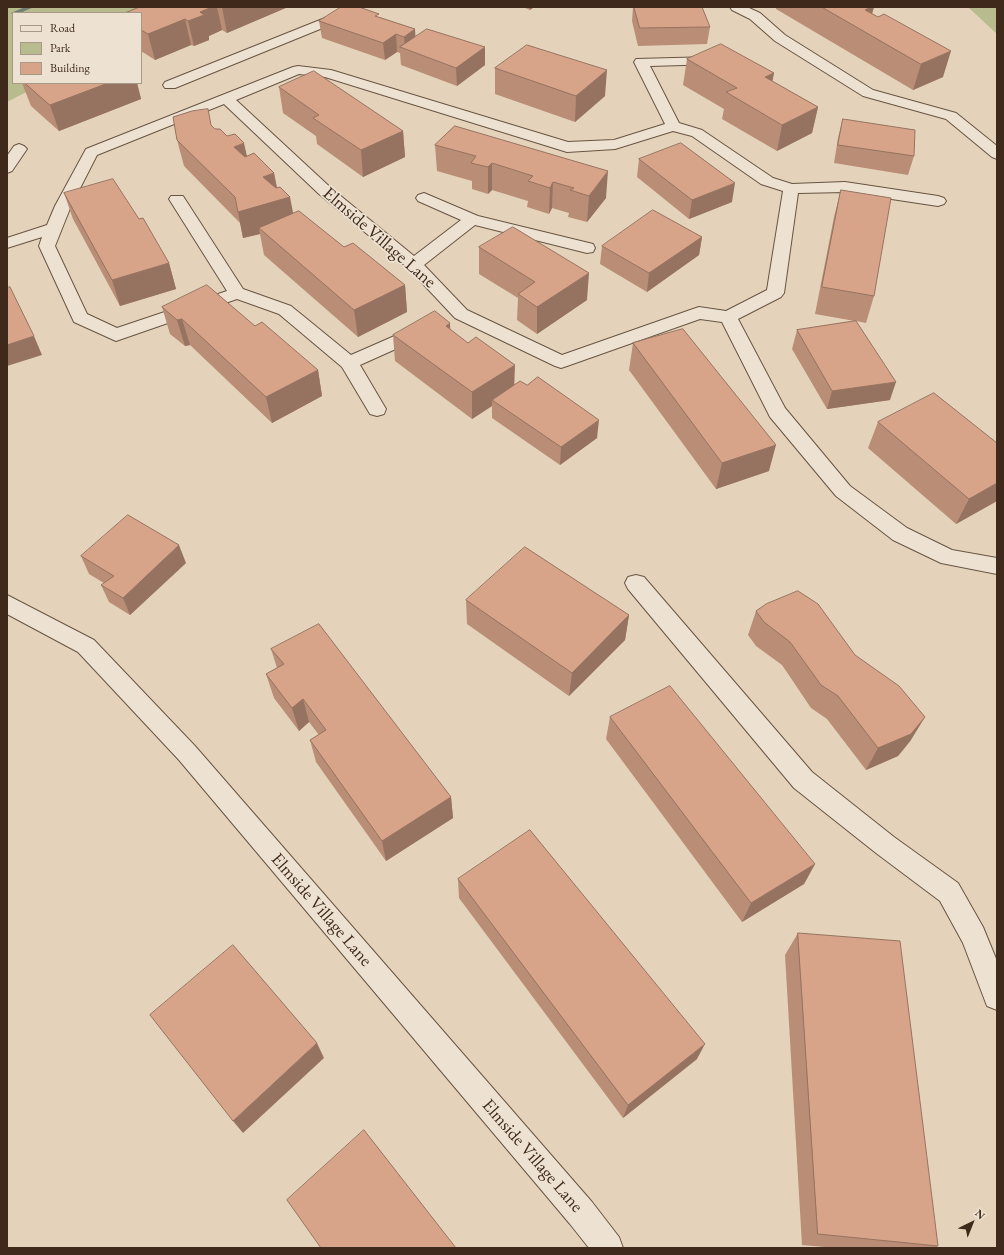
<!DOCTYPE html>
<html>
<head>
<meta charset="utf-8">
<style>
	body { margin:0 }
	#map { position:relative; width:1004px; height:1255px; overflow:hidden; background:#e4d3ba; font-family:"EB Garamond",serif }
	canvas { display:block }
	.frame { position:absolute; inset:0; border:8px solid #3f291a; pointer-events:none }
	.legend { position:absolute; left:12px; top:12px; width:130px; height:72px; box-sizing:border-box; background:#ede2d2; border:1px solid #a79888; margin:0; padding:5px 7px; list-style:none; font-size:12px; color:#3f291a }
	.legend li { display:flex; align-items:center; gap:8px; height:20px }
	.legend b { width:20px; border:1px solid #a79888 }
	.north { position:absolute; left:952px; top:1203px; width:40px; height:40px; -webkit-text-stroke:3px #ede2d2; paint-order:stroke; rotate:43deg; font-size:11px; font-weight:700; line-height:16px; text-align:center; color:#3f291a }
	.north::after { content:''; display:block; margin:auto; width:14px; height:18px; background:#3f291a; clip-path:polygon(50% 0,100% 100%,50% 72%,0 100%) }
</style>
</head>
<body>
<div id="map">
<canvas width="1004" height="1255"></canvas>
<div class="frame"></div>
<ul class="legend">
<li><b style="height:5px;background:#ede2d2"></b>Road</li>
<li><b style="height:11px;background:#b7bb8d"></b>Park</li>
<li><b style="height:11px;background:#d7a489"></b>Building</li>
</ul>
<div class="north">N</div>
</div>
<script>
const ctx = document.querySelector('canvas').getContext('2d');
ctx.lineJoin = 'round';
function fillPath(path, color) { ctx.fillStyle = color; ctx.fill(path, 'evenodd'); }
function stroke(path, color, width, dash) { ctx.strokeStyle = color; ctx.lineWidth = width; ctx.lineCap = dash ? 'butt' : 'round'; ctx.setLineDash(dash || []); ctx.stroke(path); }
function drawText(font, color, halo, rows, align = 'center') {
  ctx.font = font + ' "EB Garamond",serif'; ctx.lineWidth = 3.5; ctx.setLineDash([]); ctx.textBaseline = 'middle'; ctx.strokeStyle = halo; ctx.fillStyle = color; for (const [text, x, y, turn = 0] of rows) {
    ctx.save(); ctx.translate(x, y); ctx.rotate((+turn || 0) * Math.PI / 180); ctx.textAlign = isNaN(turn) ? turn : align; if (halo) ctx.strokeText(text, 0, 0); ctx.fillText(text, 0, 0); ctx.restore();
  }
}
const green = new Path2D(`
	M7,7H193L141,13H13V83H44L7,102Z
	M968,7H997V34Z`);
const stream = new Path2D(`
	M25,7H34L20,13H13V15L11,13Z`);
const minor = new Path2D(`
	M730,7H747L760,13L785,35L873,90L956,113L997,146V159L992,157L946,119L863,96L775,41L750,19L732,10Z
	M325,18L330,19L332,22L330,25L175,88H165L163,85L165,82Z
	M712,57L717,58L719,61L717,64L650,66L679,123L702,130L773,178L792,184L845,182L938,196L944,198L946,201L944,204L938,206L845,192L798,193L784,293L781,297L738,319L785,408L850,486L907,528L952,550L997,558V574L941,563L893,540L836,496L770,417L722,322L700,319L567,366L561,368L555,366L455,318L408,268L319,194L224,104L97,155L71,206L55,246L87,314L117,328L227,291L169,199L171,196H183L243,289L291,306L351,355L415,327L421,325L427,327L430,331L427,335L360,365L386,409L384,414L377,416L370,414L342,367L279,314L237,299L116,341L74,322L39,246L42,237L7,248V238L47,225L55,206L86,149L293,67L298,66L331,70L568,142L614,140L665,124L634,62L636,59ZM299,74L325,77L567,152L615,149L673,131L692,136L761,184L783,191L767,290L726,311L699,307L693,309L562,355L467,310L424,265L475,225L587,253L593,252L595,248L593,244L478,216L424,193L418,195L416,198L418,201L461,220L414,256L331,188L236,100Z
	M19,144L24,146L27,149L12,171L7,173V156L14,146Z
	M636,575L644,577L812,772L894,837L958,883L983,927L997,961V1010L987,1006L963,943L940,901L876,853L794,788L628,589L625,583L628,577Z
	M7,595L94,640L195,746L592,1202L619,1237L623,1248H589L570,1224L179,760L78,652L7,614Z`);
const wall = new Path2D(`
	M140,7H288L227,33L222,30L209,36V40L194,46L191,45L155,60L141,51V13Z
	M523,7H534L530,10Z
	M633,7H702L710,27L707,44L638,46L632,21Z
	M776,7H874L872,13L943,77L913,90L776,9Z
	M379,17L415,29V37L485,47V65L457,86L401,65L400,53L397,52L385,60L322,38L319,21Z
	M687,59L774,73L772,81L818,107L812,133L777,151L722,119L724,109L683,85Z
	M495,68L605,96L575,122L495,94Z
	M22,83H137L141,99L59,131L31,106Z
	M279,87L403,131L405,157L363,177L317,144L316,136L283,113Z
	M843,119L914,156L908,175L834,163L838,138Z
	M212,126L215,129L227,136L247,156L274,173L277,188L293,213L344,247L405,285L407,312L358,337L264,255L260,234L243,238L240,223L184,166L177,140Z
	M455,126L606,198L587,222L568,217L569,213L552,208L549,214L527,207L528,201L492,190L488,194L472,189V181L437,171L435,145Z
	M639,159L732,202L689,219L637,177Z
	M841,190L874,296L866,323L856,321L890,400L827,409L792,349L797,330L855,321L815,314L834,217Z
	M64,193L139,219L169,263L176,289L120,306L73,219Z
	M702,237L699,255L647,292L600,264L602,246Z
	M479,247L587,300L537,334L517,320L518,298L479,274Z
	M162,307L255,326L318,370L322,396L272,423L190,345L185,346L170,334Z
	M451,330L515,385L597,438L560,465L492,418V406L472,419L395,361L393,335Z
	M633,343L769,471L716,489L629,370Z
	M878,422L997,443V501L956,524L868,448Z
	M81,556L186,563L130,615L109,602L101,585L104,583L89,574Z
	M466,600L629,615L625,640L569,696L467,624Z
	M756,611L911,740L898,756L866,770L827,719L811,708L782,665L756,646L748,635Z
	M271,649L451,797L453,818L386,861L316,762L310,740L319,735L309,722L299,731L274,698L266,674L277,668Z
	M610,717L815,864L804,884L742,922L606,739Z
	M458,879L697,1059L623,1118L459,898Z
	M798,933L938,1246L934,1248H836L802,1245L785,955Z`);
const shadedWall = new Path2D(`
	M212,7H217L222,30L209,36V40L194,46L188,21L200,12Z
	M222,7H288L227,33Z
	M530,7H534L530,10Z
	M871,7H874L867,31L865,10Z
	M185,19L191,45L155,60L148,34Z
	M415,29L416,47L405,49L404,37Z
	M396,34L397,52L385,60L383,43Z
	M485,47V65L457,86L456,68Z
	M951,51L943,77L913,90L921,64Z
	M607,70L605,96L575,122L576,96Z
	M774,73L769,99L765,77Z
	M108,83H137L141,99L59,131L50,105Z
	M818,107L812,133L777,151L782,125Z
	M403,131L405,157L363,177L361,150Z
	M244,143L250,170L234,147Z
	M492,163V190L488,194V167Z
	M608,171L606,198L587,222L589,196Z
	M274,173L279,199L290,197L295,223L259,228L260,234L243,238L238,212L263,177Z
	M553,182L552,208L549,214L550,188Z
	M735,183L732,202L689,219L692,200Z
	M702,237L699,255L647,292L649,273Z
	M169,263L176,289L120,306L112,280Z
	M589,273L587,300L537,334V307Z
	M405,285L407,312L358,337L354,310Z
	M182,319L190,345L185,346L177,320Z
	M450,323L451,350L446,326Z
	M34,336L42,355L7,366V345Z
	M515,365L514,392L492,400V406L472,419V392Z
	M318,370L322,396L272,423L266,397Z
	M896,382L890,400L827,409L832,391Z
	M599,420L597,438L560,465L561,447Z
	M776,445L769,471L716,489L722,463Z
	M997,483V501L956,524L969,499Z
	M179,545L186,563L130,615L123,598Z
	M629,615L625,640L569,696L572,673Z
	M303,699L309,722L299,731L292,708Z
	M925,717L911,740L898,756L866,770L878,748Z
	M451,797L453,818L386,861L382,841Z
	M815,864L804,884L742,922L751,903Z
	M317,1043L324,1058L243,1133L233,1121Z
	M705,1044L697,1059L623,1118L628,1105Z`);
const building = new Path2D(`
	M140,7H212L200,12L204,15L188,21L185,19L148,34L141,30V13H125Z
	M341,7H359L379,14L375,16L415,29L404,37L396,34L383,43L319,21Z
	M634,7H702L710,27L640,28Z
	M822,7H871L865,10L878,17L884,14L951,51L921,64Z
	M427,29L485,47L456,68L400,47Z
	M721,44L774,73L765,77L818,107L782,125L726,92L737,88L687,59Z
	M527,45L607,70L576,96L495,68Z
	M314,71L403,131L361,150L313,118L319,115L279,87Z
	M25,83H108L50,105Z
	M208,109L211,125L215,129H220L227,136L235,134L244,143L234,147L245,157L254,153L274,173L263,177L276,188L280,187L290,197L238,212L235,197L177,140L173,117L192,111Z
	M843,119L915,130L914,156L838,145Z
	M455,126L608,171L589,196L570,190L574,188L553,182L550,188L528,181L533,176L492,163L488,167L471,163L476,156L435,145Z
	M681,143L735,183L692,200L639,159Z
	M113,179L139,219L143,218L169,263L112,280L64,193Z
	M841,190L891,198L874,296L822,287Z
	M653,210L702,237L649,273L602,246Z
	M299,211L344,247L353,243L405,285L354,310L259,228Z
	M513,227L589,273L537,307L518,294L535,282L479,247Z
	M207,285L255,326L262,322L318,370L266,397L182,319L177,320L162,307Z
	M10,287L34,336L7,345V288Z
	M435,311L450,323L446,326L468,343L476,337L515,365L472,392L393,335Z
	M856,321L896,382L832,391L797,330Z
	M683,329L776,445L722,463L633,343Z
	M538,377L599,420L561,447L492,400L520,381L527,385Z
	M934,393L997,443V483L969,499L878,422Z
	M128,515L179,545L123,598L101,585L114,576L81,556Z
	M525,547L629,615L572,673L466,600Z
	M798,591L818,604L855,655L899,686L925,717L911,734L878,748L838,696L821,685L790,642L764,622L756,611L766,604Z
	M319,624L451,797L382,841L310,740L326,730L303,699L292,708L266,674L284,664L271,649Z
	M670,686L815,864L751,903L610,717Z
	M530,830L705,1044L628,1105L458,879Z
	M798,933L900,941L938,1246L818,1234Z
	M233,945L317,1043L233,1121L150,1015Z
	M364,1130L456,1248H321L287,1200Z`);
const streetNames = [
	["Elmside Village Lane",379,238,41],
	["Elmside Village Lane",321,910,49],
	["Elmside Village Lane",532,1156,49]
];
fillPath(green, '#b7bb8d');
fillPath(stream, '#737f73');
stroke(minor, '#685442', 2);
fillPath(minor, '#ede2d2');
fillPath(wall, '#b98d76');
fillPath(shadedWall, '#967360');
fillPath(building, '#d7a489');
stroke(building, '#967360', 1);
drawText('18px', '#3f291a', '#ede2d2', streetNames);
</script>
</body>
</html>
